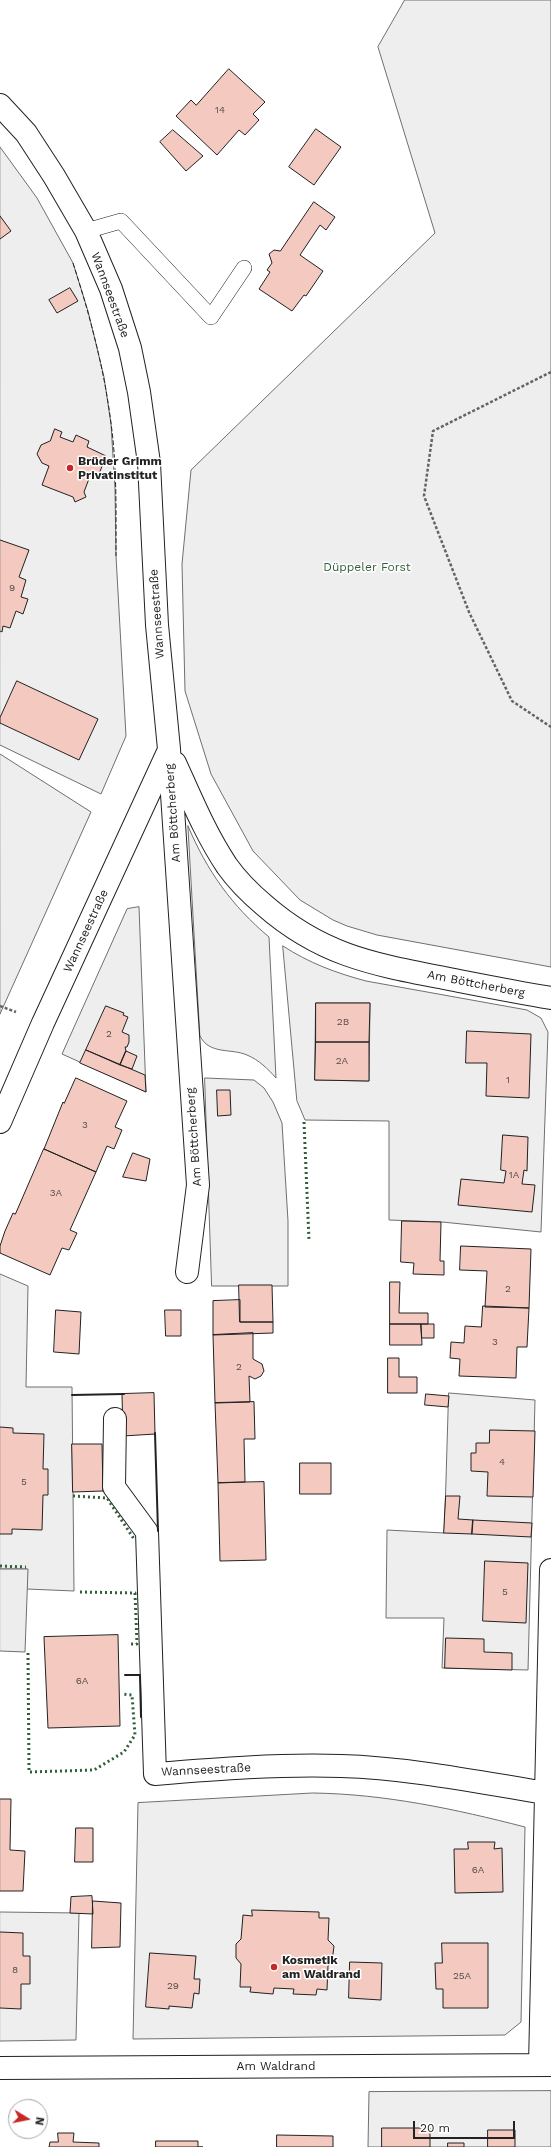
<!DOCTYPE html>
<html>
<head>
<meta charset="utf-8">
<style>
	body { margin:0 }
	#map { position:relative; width:551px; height:2147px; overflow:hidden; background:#fff; font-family:"Work Sans",sans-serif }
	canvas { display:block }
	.north { position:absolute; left:8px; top:2099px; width:40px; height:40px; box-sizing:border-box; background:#fff; border:1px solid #a7a7a7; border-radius:50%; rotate:100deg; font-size:11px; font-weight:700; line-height:16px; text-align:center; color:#222 }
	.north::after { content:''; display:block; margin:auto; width:14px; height:18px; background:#c62828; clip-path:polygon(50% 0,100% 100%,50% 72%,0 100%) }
	.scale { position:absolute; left:413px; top:2121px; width:102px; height:18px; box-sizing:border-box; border:2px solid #222; border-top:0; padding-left:5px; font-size:12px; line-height:14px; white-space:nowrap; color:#222; -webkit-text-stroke:3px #fff; paint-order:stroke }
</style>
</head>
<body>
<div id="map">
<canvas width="551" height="2147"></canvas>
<div class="north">N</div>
<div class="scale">20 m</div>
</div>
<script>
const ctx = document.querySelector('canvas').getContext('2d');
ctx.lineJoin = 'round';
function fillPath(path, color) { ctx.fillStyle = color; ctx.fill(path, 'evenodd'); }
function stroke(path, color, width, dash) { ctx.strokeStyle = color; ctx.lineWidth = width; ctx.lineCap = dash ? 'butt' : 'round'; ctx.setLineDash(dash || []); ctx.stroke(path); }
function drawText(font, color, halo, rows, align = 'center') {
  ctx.font = font + ' "Work Sans",sans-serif'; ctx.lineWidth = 3; ctx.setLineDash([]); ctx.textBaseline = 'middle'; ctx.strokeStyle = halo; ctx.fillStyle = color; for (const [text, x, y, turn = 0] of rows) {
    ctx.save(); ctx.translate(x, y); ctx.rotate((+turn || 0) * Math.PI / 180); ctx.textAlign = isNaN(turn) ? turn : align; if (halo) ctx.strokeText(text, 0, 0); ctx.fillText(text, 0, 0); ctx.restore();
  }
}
const green = new Path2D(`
	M405,0H551V967L377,935L347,926L333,920L300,900L253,851L211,774L185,691L182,564L191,470L435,233L378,47Z
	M0,147L37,198L73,263L88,311L104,377L111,424L115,489L116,556L126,736L101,794L0,745Z
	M0,754L91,812L0,1014Z
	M188,826C207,871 232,906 269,937L276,1078C268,1069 259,1060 247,1055C231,1048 209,1055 200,1036Z
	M139,907L146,1092L62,1054L127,909Z
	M283,946C309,963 336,973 366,981L527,1010L541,1018L548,1032L541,1232L442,1222L389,1220V1121L305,1120L297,1101ZM316,1003H370L369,1081L315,1080Z
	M205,1078L254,1080L264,1088L273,1102L282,1123L288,1221V1286H212Z
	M0,1274L28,1286L26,1387H72L74,1591L27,1589V1569H0Z
	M449,1393L535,1400L528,1670L442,1668L444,1618H386L387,1530L444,1533Z
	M313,1793C385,1794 455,1809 525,1827L521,2022L505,2035L133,2039L138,1803Z
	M0,1912L79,1913L76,2040L0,2041Z
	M551,2091V2147H368L369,2092Z`);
const parking = new Path2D(`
	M0,1569H28L25,1652L0,1651Z`);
const building = new Path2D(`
	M229,69L265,102L253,114L259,120L245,135L239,130L217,155L176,116L191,100L196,105Z
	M316,129L341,147L314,185L289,167Z
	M173,130L203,156L186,171L160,142Z
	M314,202L335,217L326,230L320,225L300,255L323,271L306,296L304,295L292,311L259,289L270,272L267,270L272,263L269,254L274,250L280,251Z
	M0,216L11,231L0,239Z
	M70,288L78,301L57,313L49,300Z
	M55,429L62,432L60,437L73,442L76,435L89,441L87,447L106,456L97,479L90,476L84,492L86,497L75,502L73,497L42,485L49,466L42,463L37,454L41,445L50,441Z
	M0,540L29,550L19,577L26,580L21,597L28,599L23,614L16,611L10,628L3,626L2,632L0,631Z
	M17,681L98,719L79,760L0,723V718Z
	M316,1003H370L369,1042H316Z
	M106,1006L124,1013L123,1015L128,1017L122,1032L129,1035V1042L127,1047H125L126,1051L120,1065L86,1050Z
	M467,1031L531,1034L529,1098L486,1096L487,1063H466Z
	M316,1042H369V1081L315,1080Z
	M86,1050L145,1075L146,1092L80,1063Z
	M126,1051L137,1056L132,1069L120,1065Z
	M76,1078L127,1101L115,1127L122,1130L114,1149L107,1146L96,1172L44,1149L63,1102L64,1103Z
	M217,1090H230L231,1115L218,1116Z
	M503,1135L528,1137L527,1171L524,1170L522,1184L535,1185L532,1212L458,1205L461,1179L504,1183L506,1171L501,1170Z
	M44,1149L96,1172L70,1230L77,1233L69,1250L62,1248L50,1275L0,1253V1246L5,1231L13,1213L15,1214Z
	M133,1153L150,1159L146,1181L123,1177Z
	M402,1221L441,1222L440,1261H444V1275L413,1274L414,1263L401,1262Z
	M461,1246L531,1249L529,1308L485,1307L487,1271L460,1270Z
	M390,1282H400L399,1313H428V1324H390Z
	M239,1285H272L273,1322H240Z
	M240,1300V1322H273V1333L213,1335V1301Z
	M483,1306L529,1308L527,1347H517L516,1378L459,1376L460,1359L450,1358L451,1342L464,1343L465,1326L481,1327Z
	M56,1310L81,1312L79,1354L54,1352Z
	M165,1310H181V1336H166Z
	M390,1324H421L422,1345H390Z
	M421,1324H434V1338H422Z
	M253,1333V1359L262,1364L264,1371L261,1376L255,1379L249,1376L250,1402L215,1403L213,1335Z
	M388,1358H399V1377H417V1393H388Z
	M154,1393L155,1434L123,1436L122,1394Z
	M426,1394L449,1396L448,1407L425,1405Z
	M254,1402L255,1439H244L245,1482L218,1483L215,1403Z
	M0,1427L13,1428V1433L44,1434L43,1469H48V1495H43L42,1530L12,1529V1534H0Z
	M490,1430L535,1431L533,1497L487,1496L488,1472L471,1471V1453H476V1443H489Z
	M72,1444H102L103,1491L73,1492Z
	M300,1463H331V1494H300Z
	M264,1482L266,1560L220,1561L218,1483Z
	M446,1496H460L458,1519L473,1520L472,1534L444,1533Z
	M473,1520L532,1523L531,1537L472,1534Z
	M485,1561L528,1563L526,1623L483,1621Z
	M118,1635L120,1726L48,1728L44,1637Z
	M446,1638L484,1639V1652L512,1653V1670L445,1668Z
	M0,1799H11L10,1850L25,1851L23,1891H0Z
	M76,1828H93V1862H75Z
	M468,1842H495L494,1849L502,1848L503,1892L455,1893L454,1849H468Z
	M92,1896L93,1914L70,1913L71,1897Z
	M93,1901L121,1903L120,1947L92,1948Z
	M252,1910L319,1912V1918H329L328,1940L334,1946L332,1962L328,1966L327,1990L317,1989L316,1995L293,1994L294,1989L274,1988L273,1994L250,1992L251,1987H240L241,1964L236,1958V1944L241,1939L243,1915L252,1916Z
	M0,1932L23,1933V1956H30V1984H21V2009L0,2008Z
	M442,1943H488V2008H443V1989H436L435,1963H442Z
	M150,1953L196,1956L194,1979H200L199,1994L194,1993L192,2008L169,2006V2009L146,2007Z
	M350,1962L382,1963L381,2000L349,1998Z
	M382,2128H430V2147H382Z
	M488,2130H515V2147H488Z
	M58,2133H74L73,2142L99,2143V2147H49L50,2142H58Z
	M277,2135L333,2136V2147H277Z
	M156,2141H198V2147H203H156Z
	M448,2143H464V2147H448Z`);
const path = new Path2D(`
	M551,372L433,431L424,496L469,612L512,701L551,727
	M0,1006L16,1012`);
const lane = new Path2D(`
	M86,231L121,221L211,317L244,268`);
const street = new Path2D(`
	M0,105L26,133L54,176L86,231L111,289L130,348L139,392L149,463L157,625L169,749L198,1185L187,1272
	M175,763C191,798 205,833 227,866C237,880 251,894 264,905C321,955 372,964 444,978C480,985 515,992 551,998
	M0,1122L43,1023L168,752
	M115,1419L114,1487L147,1532L155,1774C217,1769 279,1764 341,1766C409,1768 478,1782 546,1793
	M540,2065L551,1570
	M0,2068L551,2065`);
const hedge = new Path2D(`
	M304,1122L309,1240
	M73,1496L107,1498L134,1539
	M0,1566L26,1567
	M80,1592L135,1593L137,1644H128
	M28,1653L29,1772L94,1770L124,1752L135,1735L132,1695L122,1694`);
const fence = new Path2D(`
	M73,263C90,316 104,368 111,423C117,467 116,512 116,556`);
const wall = new Path2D(`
	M72,1395L124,1394
	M155,1433L158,1531
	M125,1675H140L141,1717`);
const markers = [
	[70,468,4,"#c62828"],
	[274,1967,4,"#c62828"]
];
const numberNames = [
	["14",220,110],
	["9",12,588],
	["2B",343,1022],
	["2",109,1034],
	["2A",342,1061],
	["1",508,1080],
	["3",85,1125],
	["1A",514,1175],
	["3A",56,1193],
	["2",508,1289],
	["3",495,1342],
	["2",239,1367],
	["4",502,1462],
	["5",24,1482],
	["5",505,1592],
	["6A",82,1681],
	["6A",478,1870],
	["8",15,1970],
	["25A",462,1976],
	["29",173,1986]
];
const streetNames = [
	["Wannseestraße",110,295,70],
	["Wannseestraße",157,614,-94],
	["Am Böttcherberg",173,813,-94],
	["Wannseestraße",86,931,-65],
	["Am Böttcherberg",476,984,11],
	["Am Böttcherberg",194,1137,-94],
	["Wannseestraße",206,1770,-3],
	["Am Waldrand",276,2066]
];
const poiNames = [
	["Brüder Grimm",78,461],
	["Privatinstitut",78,475],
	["Kosmetik",282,1960],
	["am Waldrand",282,1974]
];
const parkNames = [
	["Düppeler Forst",367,567]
];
fillPath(green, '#eee');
stroke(green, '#6f6f6f', 1);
fillPath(parking, '#ededed');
stroke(parking, '#6f6f6f', 1);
fillPath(building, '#f3c9c0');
stroke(building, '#222', 1);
stroke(lane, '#222', 16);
stroke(street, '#222', 24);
stroke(path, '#646464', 2.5, [3, 2]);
stroke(lane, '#fff', 15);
stroke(street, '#fff', 22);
stroke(hedge, '#2f5e38', 3, [2, 3]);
stroke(fence, '#222', 1, [5, 2]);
stroke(wall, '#222', 2);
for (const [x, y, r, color] of markers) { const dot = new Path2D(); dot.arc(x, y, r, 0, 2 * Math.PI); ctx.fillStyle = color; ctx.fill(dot); stroke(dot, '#fff', 1.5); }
drawText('10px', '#564c4a', null, numberNames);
drawText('12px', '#222', '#fff', streetNames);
drawText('bold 12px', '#222', '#fff', poiNames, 'left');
drawText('12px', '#2f5e38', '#fff', parkNames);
</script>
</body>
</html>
